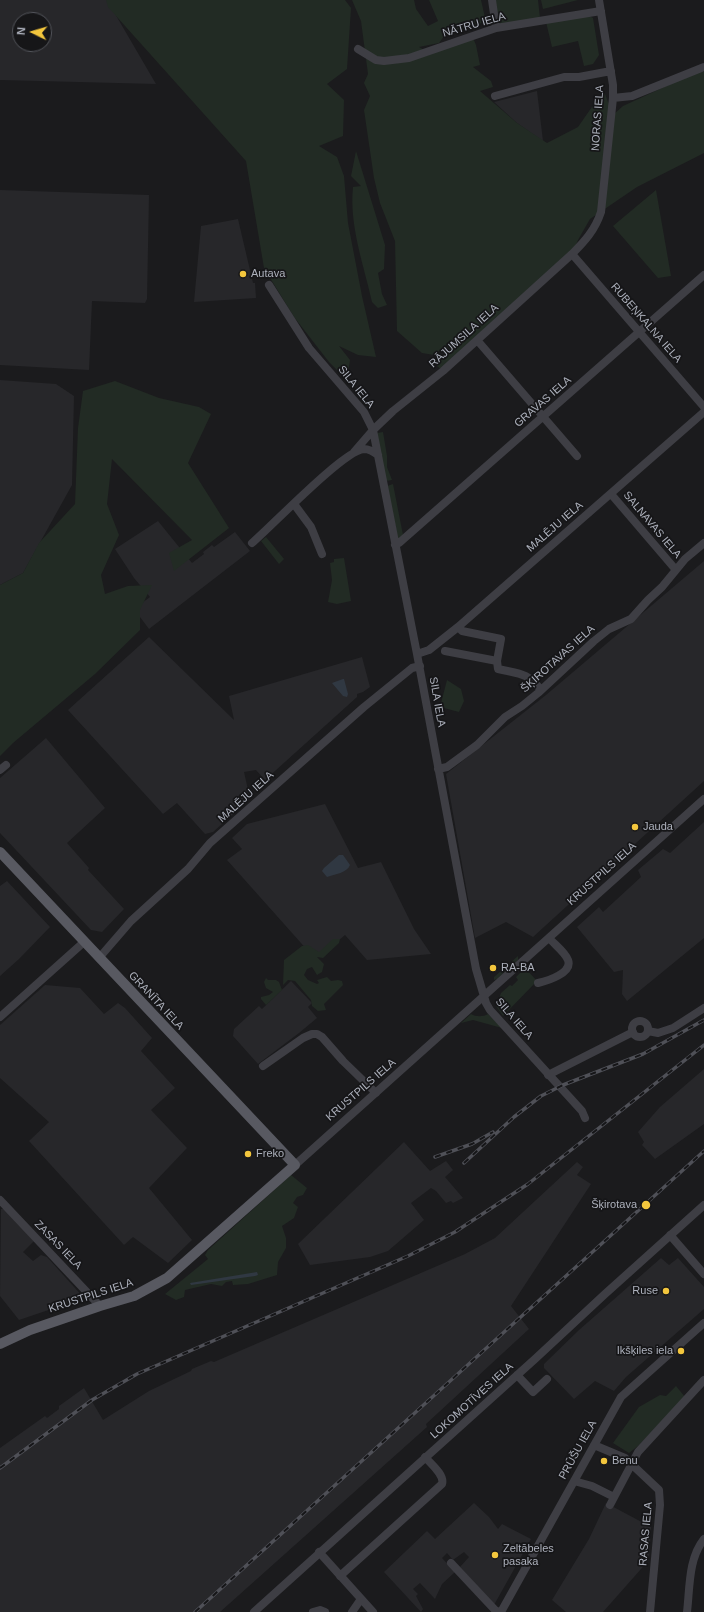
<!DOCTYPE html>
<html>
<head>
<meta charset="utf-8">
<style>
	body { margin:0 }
	#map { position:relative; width:704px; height:1612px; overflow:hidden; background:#1b1b1d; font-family:Arial,sans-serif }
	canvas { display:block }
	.north { position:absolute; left:12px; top:12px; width:40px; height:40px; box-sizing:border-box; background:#161618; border:1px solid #52545a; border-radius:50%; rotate:275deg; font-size:11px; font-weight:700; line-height:16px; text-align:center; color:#adb1bc }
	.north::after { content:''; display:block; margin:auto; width:14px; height:18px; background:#f3c63d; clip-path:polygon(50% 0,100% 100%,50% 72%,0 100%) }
</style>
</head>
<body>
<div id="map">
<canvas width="704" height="1612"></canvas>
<div class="north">N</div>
</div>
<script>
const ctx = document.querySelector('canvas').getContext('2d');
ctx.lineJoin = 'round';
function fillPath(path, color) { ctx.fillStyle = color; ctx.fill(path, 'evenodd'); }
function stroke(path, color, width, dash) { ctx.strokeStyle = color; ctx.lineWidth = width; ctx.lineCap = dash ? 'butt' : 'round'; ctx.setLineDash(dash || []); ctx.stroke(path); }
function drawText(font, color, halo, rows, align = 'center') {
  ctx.font = font + ' Arial,sans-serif'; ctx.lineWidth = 3.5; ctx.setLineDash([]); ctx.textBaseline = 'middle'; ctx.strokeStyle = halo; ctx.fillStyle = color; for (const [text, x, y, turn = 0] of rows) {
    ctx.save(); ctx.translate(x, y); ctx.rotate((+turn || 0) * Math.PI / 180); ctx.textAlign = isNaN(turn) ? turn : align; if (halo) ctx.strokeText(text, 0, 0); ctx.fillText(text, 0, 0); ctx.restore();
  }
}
const built = new Path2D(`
	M0,0H107L156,84L0,80ZM20,20H44V44H20Z
	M537,91L543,141L517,123L494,102Z
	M0,190L149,195L147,299L145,303L92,301L89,370L0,365Z
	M238,219L253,283H255L256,298L194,302L201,226Z
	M0,380L56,384L74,396L72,485L23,573L0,585Z
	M158,521L192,563L204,554L203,552L212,545L214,547L235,532L250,551L149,629L134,609L150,597L134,578L115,549Z
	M704,561V781L533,937L506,922L475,938L446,774L546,695Z
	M149,637L234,720L229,696L362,657L370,687L363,692L357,694V697L265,780L256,770L244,772L250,799L213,832L205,834L177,803L163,814L68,710Z
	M46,738L105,808L67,843L89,868L88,870L124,909L102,932L91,930L0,833V778Z
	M325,804L358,868L381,862L414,929L431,954L367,960L345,935L324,953L309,952L227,860L242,849L232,838L247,824Z
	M704,822V938L627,1001L622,994L623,970L614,972L577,927L599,907L603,912L641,877L638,870L663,849L670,853Z
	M7,881L50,927L19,959L0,976V886Z
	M291,981L312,1003L308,1007L317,1018L299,1033L258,1064L233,1036L234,1029L259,1006L262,1009Z
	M45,985L80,988L104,1014L118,1003L125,1008L152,1038L141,1051L175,1088L151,1110L187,1148L149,1188L192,1240L168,1263L133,1237L124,1245L29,1141L49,1122L0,1078V1025Z
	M704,1069V1124L655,1159L642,1145L644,1142L638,1132L660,1107Z
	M404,1142L430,1171L446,1161L453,1170L445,1177L463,1198L453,1203L451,1201L446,1203L436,1191L431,1188L411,1203L424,1220L388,1251L370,1257L310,1265L298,1244Z
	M577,1162L583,1167L577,1175L591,1184L511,1306L529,1329L426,1424L427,1427L220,1612H0V1448L45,1416L47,1418L59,1409V1406L84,1388L103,1420L149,1391L191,1371L192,1369L211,1361L214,1362L465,1254L495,1238Z
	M1,1209H5L34,1241L23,1252L33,1261L41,1255L47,1257L84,1298L19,1320L0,1296Z
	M661,1258L669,1265L678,1258L704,1287V1309L626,1377L614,1391L595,1381L574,1399L544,1368V1364L579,1330Z
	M474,1503L489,1517L498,1529L502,1524L531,1539L494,1605L460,1567L469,1557L464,1552L453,1560L447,1553L442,1558L455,1572L442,1584L435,1599L420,1583L413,1589L418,1594L416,1596L423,1609L421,1612L384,1572L427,1531L435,1539Z
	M606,1503L651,1527L649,1560L603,1612H566L552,1600L589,1539Z`);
const green = new Path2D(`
	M106,0H345L351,8L347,69L327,84L344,100L343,136L319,146L337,157L344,176L348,223L362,296L376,357L358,355L339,346L350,360L347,380L329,362L294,317L264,268L246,161L108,7Z
	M352,0H414L416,9L428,26L438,21L429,0H481L486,22L447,32L439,43L419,47L430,53L473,38L476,45L480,65L473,67L491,81L493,87L480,91L517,123L547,143L578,127L603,91L605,94L613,115L623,106L699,71L704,72V153L637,187L590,219L578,240L572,254L443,371L437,366L447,352V345L434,355L422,353L397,331L395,241L380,203L374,178L364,110L370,96L364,83L368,74L361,21Z
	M495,0H538L540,18L499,25Z
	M541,0H578L543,9Z
	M586,14L593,18L599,55L593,64L584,66L578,41L552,47L546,22Z
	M356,151L385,245L384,269L378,273L382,294L387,305L378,308L372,302C364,265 349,226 353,187L361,186L351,176Z
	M656,190L671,276L658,278L613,226Z
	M115,381L159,398L199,407L211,414L188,463L229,528L174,571L169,553L192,540L112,459L107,504L119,535L101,575L105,594L128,586L152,585L140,610V630L95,674L13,743L0,756V585L23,573L39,543L75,504L78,428L83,391Z
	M383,432L387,456V467L392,480L386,481L377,433Z
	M393,484L403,535L398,539L387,486Z
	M266,537L284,559L279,564L261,541Z
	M344,558L351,601L337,604L328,602L332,580L330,563L334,562V559Z
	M447,680L461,689L464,701L459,712L440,707Z
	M333,939H340L339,943L323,958L317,957L324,964L322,972L317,975L312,967L307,969L304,975L308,980L317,984L319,983L317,980L327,977L331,981L338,980L342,981L343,985L324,1004L326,1010L318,1011L312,1006L311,1000L295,981L288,980L283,985L284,960L302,946L308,945L319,952Z
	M518,956V960L497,979L494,980V977Z
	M525,968L537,981L503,1016L496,1006L501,993L510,985L512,986L518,980L516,977Z
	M266,978L268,980H276L279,982L282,990L266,1005L261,999V997L269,995L273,992L266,988L264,982Z
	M471,1014C476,1017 483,1017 488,1014L502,1028L473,1020L461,1023Z
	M291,1175L307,1188L303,1195L297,1197L293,1203L298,1207L294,1218L282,1226L286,1238V1248L278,1262L277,1275L248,1284L233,1285L232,1281L226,1282L222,1286L211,1284L185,1290L184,1297L176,1300L165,1294L208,1259L205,1255L208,1250Z
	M676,1386L685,1397L638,1446L629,1453L613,1443L639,1407L660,1395L666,1396Z`);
const water = new Path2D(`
	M343,679H344L348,694L347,697L343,696L332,683Z
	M339,855H343L350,865C347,873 335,874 327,877L322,871L324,868Z
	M257,1272L258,1275L255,1276L191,1285L190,1283Z`);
const minor = new Path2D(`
	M492,0L496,28
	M358,49L376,60L384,61L409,58L496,28L601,11
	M495,96L564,77H579L611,71
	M613,98L632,96L704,67
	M572,254L704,407
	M269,285L309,348L364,412L373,430L417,654L476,969L486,1003L490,1010L582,1111L585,1118
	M477,340L577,456
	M354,452L373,430L393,411L443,371L572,254C585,241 595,230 601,212L613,98V85L599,0
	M611,494L676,570
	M294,504L311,527L322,554
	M252,543C271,527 344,450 364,449C369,449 374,452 378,455
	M395,545L399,543L704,275
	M458,627L462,631L501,639L497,661L498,669C519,674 527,672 541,690
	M445,651L497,661
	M417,654L429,650L458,627L704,412
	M438,769L447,767L477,745L505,717L522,706L538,693L594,641L609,629L631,619L648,600L662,587L685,559L704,543
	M0,770L6,765
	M99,958L131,921L188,869L210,843L364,707L412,668L420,666
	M538,983C547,981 573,973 568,960C565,952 555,945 549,938
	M0,1017L84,942
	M632 1029a8 8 0 1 1 16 0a8 8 0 1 1-16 0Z
	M648,1031L658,1033L673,1028L704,1008
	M263,1066L303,1038L312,1034H317L322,1037L343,1061L376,1093
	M548,1075L633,1032
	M295,1165L704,799
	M0,1200L100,1306
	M670,1235L704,1274
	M517,1375L533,1392L547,1379
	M594,1445L625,1458L659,1490L660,1505L650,1612
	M574,1481L592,1486L614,1497
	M610,1505L638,1452L704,1380
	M319,1552L373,1612
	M451,1563L495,1610L499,1612
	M340,1576L442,1484C445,1475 431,1464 425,1457
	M254,1612L535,1359L605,1294L704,1205
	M313,1612L320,1610L325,1612
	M352,1612L361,1599
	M501,1612L621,1397L704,1323
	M687,1612C690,1588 688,1559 704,1539`);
const major = new Path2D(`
	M0,852L295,1165L167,1278L134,1296L100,1306L30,1330L0,1344`);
const rail = new Path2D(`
	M435,1157L472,1144L493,1132
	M464,1163L514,1117L541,1096L563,1085L643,1054L704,1020
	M0,1468L92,1400L137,1374L408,1256L455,1232L528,1184L704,1045
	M195,1612L704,1151`);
const markers = [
	[243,274,4,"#f3c63d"],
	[635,827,4,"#f3c63d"],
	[493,968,4,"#f3c63d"],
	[248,1154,4,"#f3c63d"],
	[646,1205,5,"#f3c63d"],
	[666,1291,4,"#f3c63d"],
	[681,1351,4,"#f3c63d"],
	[604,1461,4,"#f3c63d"],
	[495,1555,4,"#f3c63d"]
];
const streetNames = [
	["NĀTRU IELA",474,25,-16],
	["NORAS IELA",598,118,-86],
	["RUBEŅKALNA IELA",646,323,49],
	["RĀJUMSILA IELA",464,336,-42],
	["SILA IELA",356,387,51],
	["GRAVAS IELA",543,402,-41],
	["SALNAVAS IELA",652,525,50],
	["MALĒJU IELA",555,527,-41],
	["ŠĶIROTAVAS IELA",558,659,-42],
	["SILA IELA",437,702,80],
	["MALĒJU IELA",246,797,-42],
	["KRUSTPILS IELA",602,874,-42],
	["GRANĪTA IELA",156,1001,47],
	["SILA IELA",514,1019,49],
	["KRUSTPILS IELA",361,1090,-41],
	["ZASAS IELA",58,1245,46],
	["KRUSTPILS IELA",91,1296,-18],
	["LOKOMOTĪVES IELA",472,1401,-42],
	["PRŪŠU IELA",578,1450,-61],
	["RASAS IELA",646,1534,-85]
];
const poiNames = [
	["Autava",251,274],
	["Jauda",643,827],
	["RA-BA",501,968],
	["Freko",256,1154],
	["Šķirotava",637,1205,"right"],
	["Ruse",658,1291,"right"],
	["Ikšķiles iela",673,1351,"right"],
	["Benu",612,1461],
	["Zeltābeles",503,1549],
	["pasaka",503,1562]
];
fillPath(built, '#27272a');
fillPath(green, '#222b24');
fillPath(water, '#303842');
stroke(minor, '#3e3e44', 8);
stroke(major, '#585961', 10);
stroke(rail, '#4f5057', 3.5);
stroke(rail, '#161618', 2, [6]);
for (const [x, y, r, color] of markers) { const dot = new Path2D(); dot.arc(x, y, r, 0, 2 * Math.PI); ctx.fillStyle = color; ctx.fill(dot); stroke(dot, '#161618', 1.5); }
drawText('11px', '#adb1bc', '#161618', streetNames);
drawText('11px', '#adb1bc', '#161618', poiNames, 'left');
</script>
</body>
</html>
